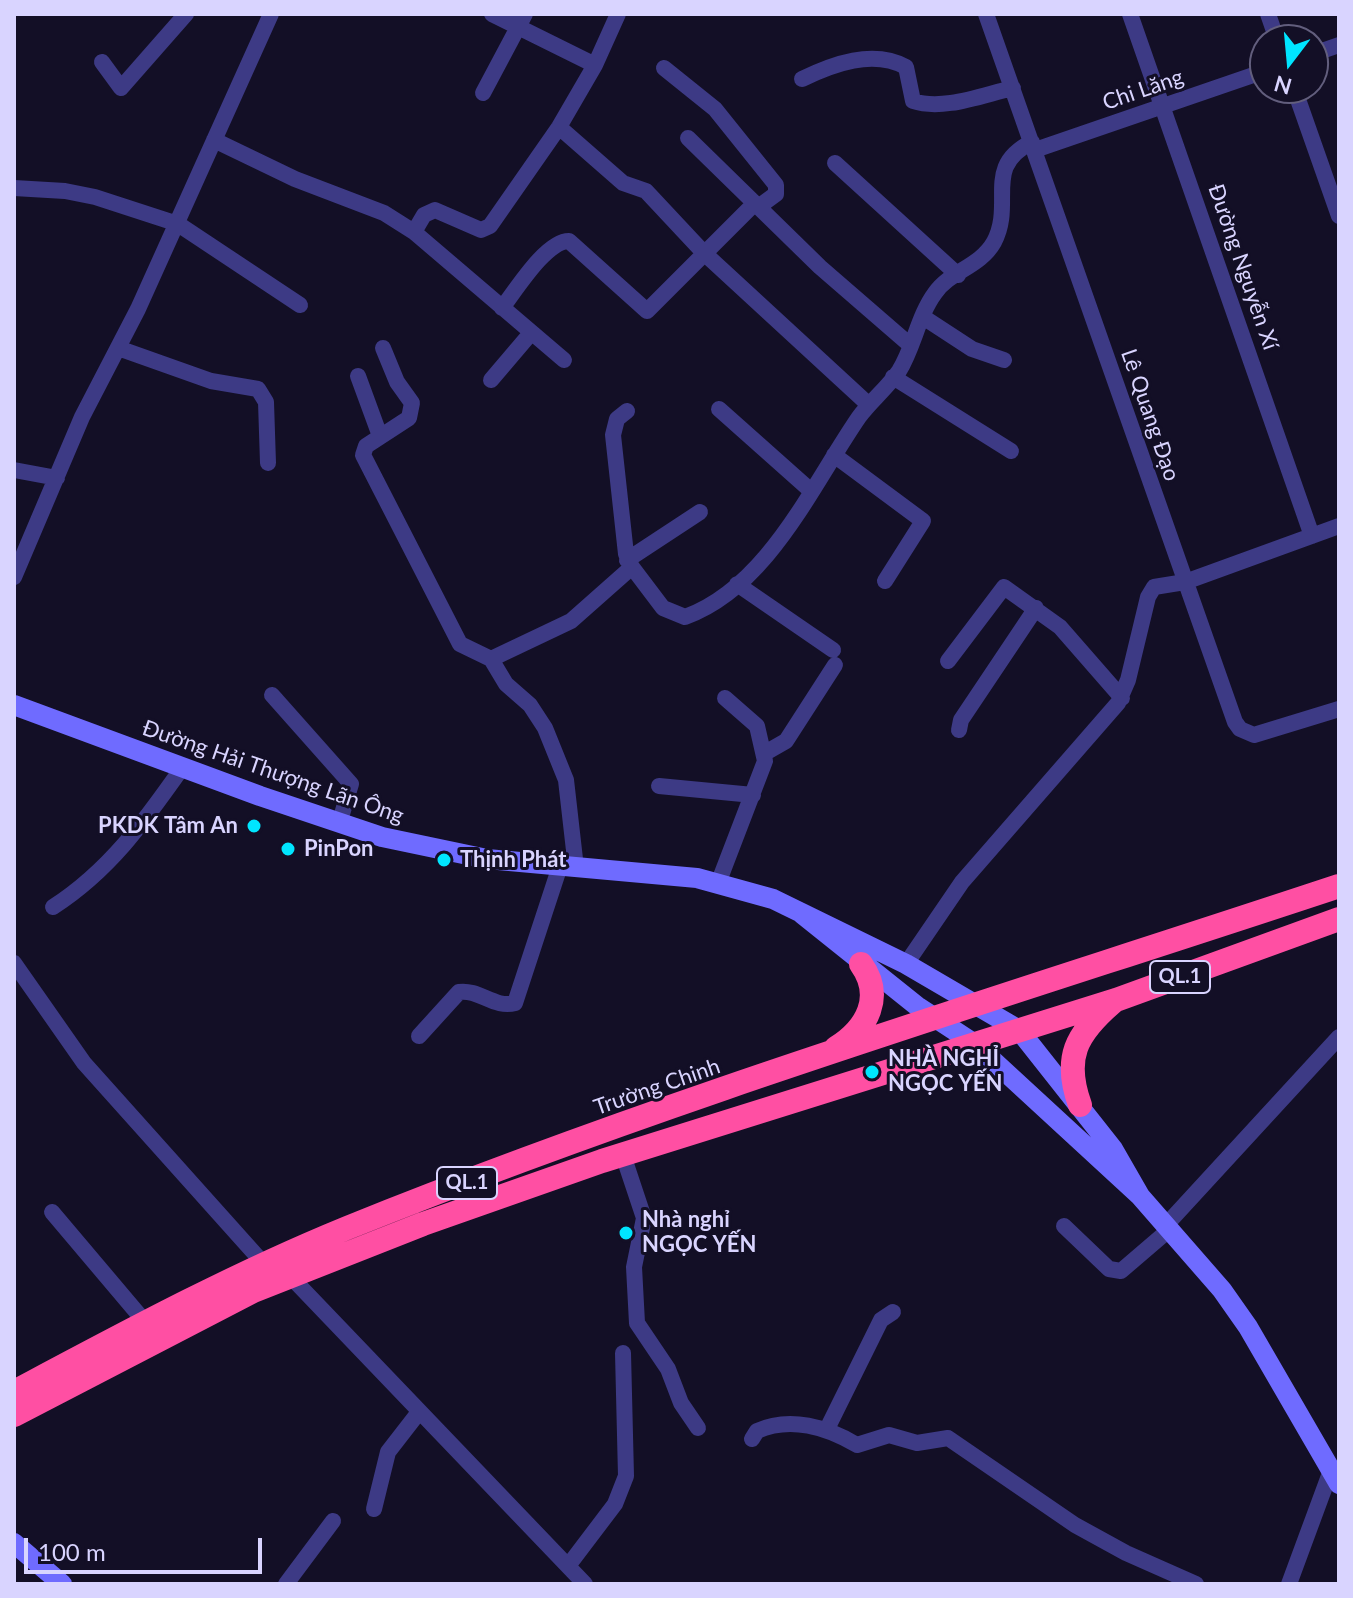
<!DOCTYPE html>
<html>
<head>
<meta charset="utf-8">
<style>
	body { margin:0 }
	#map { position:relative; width:1353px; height:1598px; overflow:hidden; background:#130f26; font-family:Lato,sans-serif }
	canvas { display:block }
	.frame { position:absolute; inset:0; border:16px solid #d9d4ff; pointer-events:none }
	.north { position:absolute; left:1249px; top:24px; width:80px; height:80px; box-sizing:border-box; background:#130f26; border:2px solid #625e7d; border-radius:50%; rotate:196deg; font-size:22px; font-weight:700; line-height:32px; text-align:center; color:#d9d4ff }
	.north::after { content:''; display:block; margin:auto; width:28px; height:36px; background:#00e5ff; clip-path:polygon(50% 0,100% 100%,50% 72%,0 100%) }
	.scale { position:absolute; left:24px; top:1538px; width:238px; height:36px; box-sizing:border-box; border:4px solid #d9d4ff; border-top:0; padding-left:10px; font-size:24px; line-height:28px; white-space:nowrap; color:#d9d4ff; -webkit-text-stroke:6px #130f26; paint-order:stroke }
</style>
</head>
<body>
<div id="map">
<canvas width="1353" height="1598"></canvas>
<div class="frame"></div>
<div class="north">N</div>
<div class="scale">100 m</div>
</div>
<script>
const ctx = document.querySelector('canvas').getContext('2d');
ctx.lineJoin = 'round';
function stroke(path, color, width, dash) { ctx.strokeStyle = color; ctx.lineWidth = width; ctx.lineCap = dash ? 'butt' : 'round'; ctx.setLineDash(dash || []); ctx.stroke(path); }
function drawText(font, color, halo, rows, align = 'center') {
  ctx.font = font + ' Lato,sans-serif'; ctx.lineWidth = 6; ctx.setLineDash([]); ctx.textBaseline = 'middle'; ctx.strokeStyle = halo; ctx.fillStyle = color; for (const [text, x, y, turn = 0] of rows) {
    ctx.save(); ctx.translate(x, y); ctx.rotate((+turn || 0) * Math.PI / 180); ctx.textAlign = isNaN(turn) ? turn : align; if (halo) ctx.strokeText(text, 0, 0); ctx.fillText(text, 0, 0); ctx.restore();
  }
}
const street = new Path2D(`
	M492,14L595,65
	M986,14L1235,722L1240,729L1254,735L1339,709
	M1130,14L1312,536
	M1268,14L1277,40
	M1313,54L1339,45
	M102,62L121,88L186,14
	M664,68L715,109L776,185V194L761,205
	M802,79C833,64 873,49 906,67L913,101C943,111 982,95 1013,88
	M1294,88L1339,216
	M483,93L525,14
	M559,127L623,183L646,191L704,253L869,405
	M688,138L820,267L910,345
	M214,140L295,179L384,213L414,232
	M1035,150L1265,71
	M835,163L958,275
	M14,188L65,191L95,197L178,224L300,305
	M502,308C516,290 546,241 569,241L647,311L754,204
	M923,317L972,349L1004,360
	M118,348L211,381L258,389L266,402L268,463
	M383,348L397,382L412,403L409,418L366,446L363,455L460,644L491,659L506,684L530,705L545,728L566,780L576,868
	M564,360L414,232L424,215L435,210L481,230L490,226L559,127L595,65L618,14
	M358,376L380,436
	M893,377L1011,451
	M491,380L531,333
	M719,409L810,490
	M627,411L617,419L613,435L626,554L632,567
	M834,455L923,521L885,581
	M14,470L57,478
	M627,560L700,512
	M14,577L82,417L138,309L271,14
	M737,584L833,650
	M491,659L571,621L632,567L663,608L685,617C768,587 812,485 859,417C871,401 887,388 899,371C914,347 918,316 935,293C950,271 980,267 994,242C1015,202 982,167 1032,142
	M948,661L1004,587L1060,627L1122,698
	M272,695L351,784L339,824
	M959,730L961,720L1036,608
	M765,753L786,741L835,665
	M659,786L753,795
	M719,881L765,761L757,726L725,698
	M53,907C109,871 144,822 182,768
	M14,963L84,1063L264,1264
	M906,964L962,882L1118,703L1128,680L1148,597L1154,587L1185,582L1339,526
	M419,1036L459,992C479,989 495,1009 515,1003L560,866
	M623,1155L644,1218L634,1267L637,1323L668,1369L681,1403L698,1428
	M52,1212L145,1322
	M1167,1224L1339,1037
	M1064,1226L1109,1269L1121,1271L1170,1229
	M290,1276L585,1584
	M827,1429L881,1320L893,1312
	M752,1439L757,1431C790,1416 827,1427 857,1445L889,1435L917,1443L948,1438L1075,1525L1126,1553L1196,1584
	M374,1509L388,1452L419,1412
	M568,1566L615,1504L626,1476L623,1353
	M286,1584L333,1521
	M1289,1584L1330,1473`);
const secondary = new Path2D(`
	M14,705L260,796L382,837L487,859L697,878L773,899L906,964L1019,1030L1113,1149L1140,1196L975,1044L917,1006L802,914
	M1140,1196L1222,1290L1248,1327L1339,1484
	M14,1543L62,1584`);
const highway = new Path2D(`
	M836,1048C868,1028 884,996 861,964
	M1080,1105C1063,1058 1076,1034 1112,1003
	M14,1392C123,1334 232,1275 347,1228C671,1097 1007,996 1339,886
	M14,1415L253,1291L423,1224L602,1161L1116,1000L1339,919`);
const markers = [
	[254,826,8,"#00e5ff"],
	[288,849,8,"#00e5ff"],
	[444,860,8,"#00e5ff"],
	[872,1072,8,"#00e5ff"],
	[626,1233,8,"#00e5ff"]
];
const shields = [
	[1180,977,60],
	[467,1183,60]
];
const shieldNames = [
	["QL.1",1180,977],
	["QL.1",467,1183]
];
const streetNames = [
	["Chi Lăng",1143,90,-19],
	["Đường Nguyễn Xí",1243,267,71],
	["Lê Quang Đạo",1150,415,71],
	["Đường Hải Thượng Lãn Ông",273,772,19],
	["Trường Chinh",657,1087,-19]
];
const poiNames = [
	["PKDK Tâm An",238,826,"right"],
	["PinPon",304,849],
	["Thịnh Phát",460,860],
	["NHÀ NGHỈ",888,1059],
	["NGỌC YẾN",888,1084],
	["Nhà nghỉ",642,1220],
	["NGỌC YẾN",642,1245]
];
stroke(street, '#3d3a85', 16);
stroke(secondary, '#6f6bff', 20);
stroke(highway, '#ff4fa3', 24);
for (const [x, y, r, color] of markers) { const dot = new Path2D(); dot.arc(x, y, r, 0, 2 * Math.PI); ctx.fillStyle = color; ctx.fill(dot); stroke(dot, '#130f26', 3); }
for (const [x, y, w] of shields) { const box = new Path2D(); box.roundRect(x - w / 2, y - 16, w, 32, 6); ctx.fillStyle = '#130f26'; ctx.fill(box); stroke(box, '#d9d4ff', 2); }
drawText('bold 20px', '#d9d4ff', null, shieldNames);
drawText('22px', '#d9d4ff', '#130f26', streetNames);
drawText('bold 22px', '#d9d4ff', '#130f26', poiNames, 'left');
</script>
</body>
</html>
